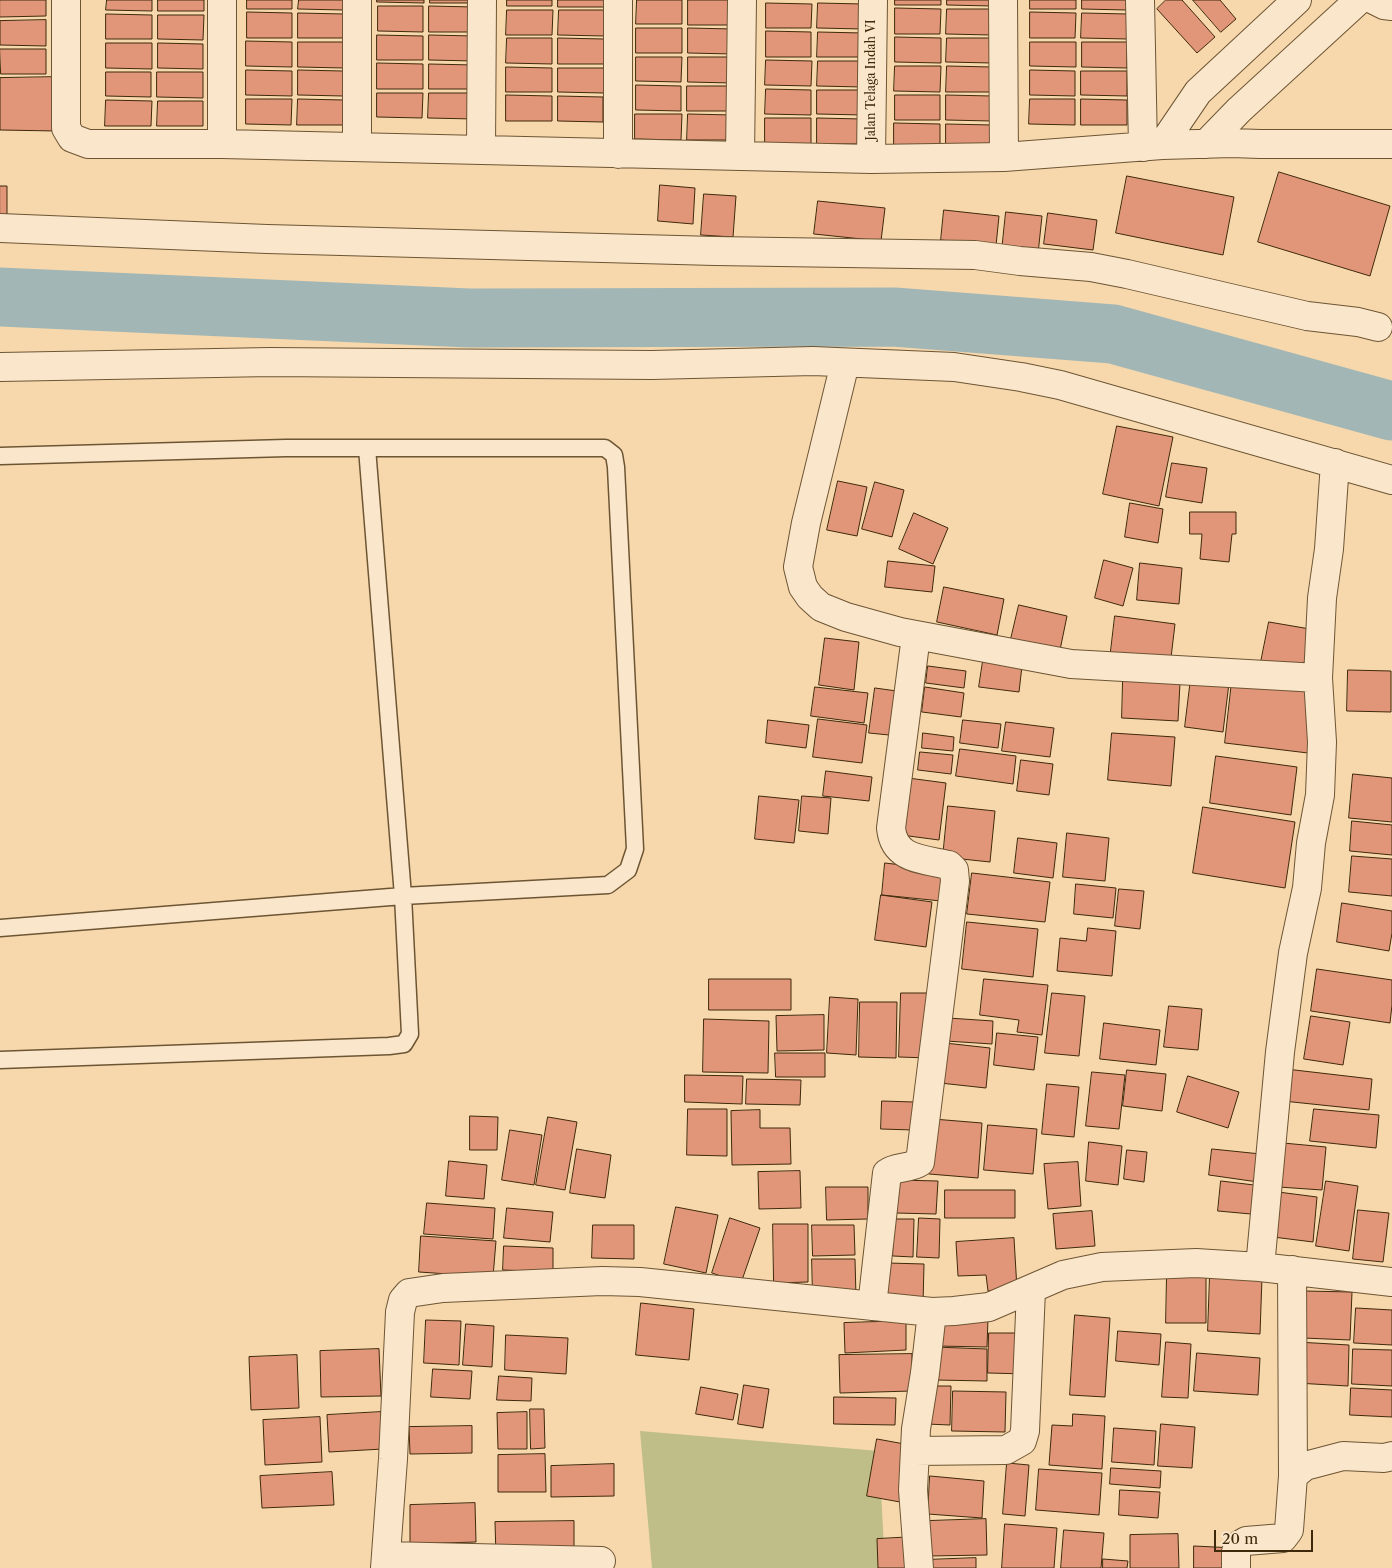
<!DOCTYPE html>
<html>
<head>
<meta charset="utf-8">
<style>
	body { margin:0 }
	#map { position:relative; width:1392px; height:1568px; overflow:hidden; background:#f7d8ad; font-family:"Libre Caslon Text",serif }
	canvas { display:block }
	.scale { position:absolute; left:1214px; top:1530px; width:99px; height:22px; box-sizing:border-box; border:2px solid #3f290b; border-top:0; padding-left:6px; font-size:15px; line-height:18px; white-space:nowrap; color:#3f290b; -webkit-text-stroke:4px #fae6ca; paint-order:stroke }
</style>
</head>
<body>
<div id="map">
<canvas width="1392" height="1568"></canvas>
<div class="scale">20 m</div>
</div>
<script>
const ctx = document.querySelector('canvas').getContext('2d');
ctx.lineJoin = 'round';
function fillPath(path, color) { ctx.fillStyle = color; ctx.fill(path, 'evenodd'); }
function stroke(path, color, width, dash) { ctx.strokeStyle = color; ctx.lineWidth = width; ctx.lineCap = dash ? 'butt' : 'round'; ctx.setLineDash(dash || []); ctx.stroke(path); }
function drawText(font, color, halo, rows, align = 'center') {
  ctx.font = font + ' "Libre Caslon Text",serif'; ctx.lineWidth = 4; ctx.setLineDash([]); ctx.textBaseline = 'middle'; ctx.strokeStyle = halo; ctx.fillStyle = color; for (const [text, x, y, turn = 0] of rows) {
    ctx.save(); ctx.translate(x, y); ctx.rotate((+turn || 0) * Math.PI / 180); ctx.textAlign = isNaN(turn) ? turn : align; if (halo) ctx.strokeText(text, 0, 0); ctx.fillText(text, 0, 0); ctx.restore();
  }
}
const green = new Path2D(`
	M640,1431L879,1451L885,1568H652Z`);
const river = new Path2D(`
	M0,297L469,318L894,317L1113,334L1392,411`);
const building = new Path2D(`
	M0,0H46V16L0,17Z
	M107,0H152V11L106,10Z
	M158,0H204V11H158Z
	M247,0H292V9H247Z
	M299,0H344V10L298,9Z
	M377,0H424V3L377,2Z
	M430,0H475V3H430Z
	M507,0H552V6H507Z
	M558,0H604V7H558Z
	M637,0H682V24H636Z
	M688,0H734V25H688Z
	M895,0H941V5H895Z
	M947,0H992V6L947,5Z
	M1030,0H1076V9H1030Z
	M1082,0H1127V10L1082,9Z
	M1166,0H1182L1215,37L1197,53L1157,9Z
	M1193,0H1220L1236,19L1221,32Z
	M766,3L812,4L811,28H766Z
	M818,3L863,4V29L817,28Z
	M378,6H423V32L378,31Z
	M429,6L475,7V32H429Z
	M895,8L941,9L940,34H895Z
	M947,9H993L992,35L946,34Z
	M507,10H553L552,35H506Z
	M559,10H604V36L558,35Z
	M247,12L292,13V38H247Z
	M1030,12L1076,13L1075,38H1030Z
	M298,13L344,14V38H298Z
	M1082,13L1128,14V39L1081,38Z
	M106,14L152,15V39H106Z
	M158,15H204L203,40L158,39Z
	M46,20V46L0,45V21Z
	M636,28H682V53H636Z
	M688,28L734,29L733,54L688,53Z
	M766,31L811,32V57H766Z
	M818,32L863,33V57H817Z
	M377,35L423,36V60H377Z
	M429,35L475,36V61L429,60Z
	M895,37L941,38V63L895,62Z
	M507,38H552V64L506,63Z
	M558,38L604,39V64H558Z
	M947,38H992V63L946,62Z
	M246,41L292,42V67L246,66Z
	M298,42H344V68L298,67Z
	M1030,42H1076V67L1030,66Z
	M1082,42H1127V68L1082,67Z
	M106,43H152V69L106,68Z
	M158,43L203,44V69L158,68Z
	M0,49H46V74H1Z
	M636,57H682L681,82L636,81Z
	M688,57H733V83L688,82Z
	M766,60L812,61L811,86L765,85Z
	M818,61H863V87L817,86Z
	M377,63L423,64V89H377Z
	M429,64L474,65V89H429Z
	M895,66H941L940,92L894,91Z
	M947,66L992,67V92H946Z
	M506,67L552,68V92H506Z
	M558,68H604V93L558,92Z
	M246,70L292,71V96L246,95Z
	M298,70L343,71V96L298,95Z
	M1030,70L1075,71V96L1030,95Z
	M1081,71H1127V96L1081,95Z
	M106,72H151V97L106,96Z
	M157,72H203V98L157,97Z
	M57,77V131L0,130V78Z
	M636,85L681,86V111L636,110Z
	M687,86H733V111H687Z
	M766,89L811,90V115L765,114Z
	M817,90H863V115L817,114Z
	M377,93H423L422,118L377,117Z
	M429,93H475L474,119L428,118Z
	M506,95L552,96V121H506Z
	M895,95H940V120H895Z
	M946,95L992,96V121L946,120Z
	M558,96L603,97V122L558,121Z
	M246,99H292L291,125L246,124Z
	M298,99L344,100V125H297Z
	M1030,99H1075V125L1029,124Z
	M1081,99L1127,100V125H1081Z
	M106,100L152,101L151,126H105Z
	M158,101H203V126H157Z
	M635,114H682L681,140L635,139Z
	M688,114L733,115V140H687Z
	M765,118H811V144L765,143Z
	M817,118L863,119L862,144H817Z
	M894,123L940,124V149H894Z
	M946,124L992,125L991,149H946Z
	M1279,172L1390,206L1370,276L1258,242Z
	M1127,176L1234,197L1223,255L1116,233Z
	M660,185L695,188L693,224L658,221Z
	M0,186H7V220H0Z
	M704,194L736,196L733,237L701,235Z
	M818,201L885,208L881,241L814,234Z
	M944,210L999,216L996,246L941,240Z
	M1006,212L1042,216L1038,254L1002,250Z
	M1048,213L1097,220L1093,250L1044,244Z
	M1117,426L1173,437L1159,506L1103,494Z
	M1172,463L1207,468L1202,503L1166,497Z
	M838,481L867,487L857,536L827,530Z
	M875,482L904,490L892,537L862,529Z
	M1130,503L1163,509L1158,543L1125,537Z
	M1190,512H1236V534H1232L1229,562L1200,559L1202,534H1190Z
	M914,513L948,528L933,564L899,549Z
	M1104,560L1133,568L1123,606L1095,598Z
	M888,561L935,566L932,592L885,587Z
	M1140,563L1182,568L1179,604L1137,600Z
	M944,587L1004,599L997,635L937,622Z
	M1019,605L1067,616L1060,650L1011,639Z
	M1115,616L1175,624L1170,666L1110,659Z
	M1269,622L1310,629L1302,675L1260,667Z
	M825,638L859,642L854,690L819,685Z
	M983,661L1022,666L1019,692L979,687Z
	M928,666L966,671L964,688L926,683Z
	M1348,670L1391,671V712L1347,711Z
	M1191,678L1229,683L1223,732L1185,727Z
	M1123,680L1180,683L1178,721L1122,718Z
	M1232,681L1316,692L1308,753L1225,743Z
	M815,687L868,693L864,723L811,716Z
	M925,687L964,693L961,717L922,712Z
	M875,688L904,692L899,736L869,733Z
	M818,719L867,725L862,763L813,757Z
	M768,720L809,725L806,748L766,743Z
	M963,720L1001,724L998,748L960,743Z
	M1006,722L1054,728L1050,757L1002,751Z
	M923,733L954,737L953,751L922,748Z
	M1112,733L1175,737L1171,786L1108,780Z
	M960,749L1016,756L1013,784L956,776Z
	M920,752L953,755L951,774L918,770Z
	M1216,756L1297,767L1291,815L1210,803Z
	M1021,760L1053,764L1049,795L1017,791Z
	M826,771L872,777L869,801L823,796Z
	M1353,774L1392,778V822L1349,818Z
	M908,778L946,783L939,840L901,835Z
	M759,796L799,800L794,843L755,839Z
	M802,796L831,798L828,834L799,831Z
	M948,806L995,811L990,862L943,857Z
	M1203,807L1295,822L1285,888L1193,873Z
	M1352,821L1392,825V855L1350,851Z
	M1067,833L1109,838L1105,881L1063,877Z
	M1018,838L1057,843L1053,878L1014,873Z
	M1352,856L1392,859V896L1349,892Z
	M885,863L944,870L941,901L882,895Z
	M972,873L1050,882L1045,922L967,914Z
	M1076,884L1116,888L1113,918L1074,914Z
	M1119,889L1144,891L1140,929L1115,926Z
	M881,895L932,902L926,947L875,940Z
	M1342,903L1392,911V933L1389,951L1337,942Z
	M967,922L1038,929L1033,977L962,969Z
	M1088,928L1116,931L1112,976L1057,971L1060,938L1086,941Z
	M1317,969L1392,980V1005L1390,1023L1311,1011Z
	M709,979H791V1010H709Z
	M984,979L1048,985L1042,1035L1017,1032L1019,1020L980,1015Z
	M901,993H930L929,1058L899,1057Z
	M1052,993L1085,996L1079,1056L1045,1053Z
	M830,997L858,999L856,1055L827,1053Z
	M860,1002H897L896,1058L859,1057Z
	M1169,1006L1202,1009L1198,1050L1164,1047Z
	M824,1015V1050L777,1051L776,1016Z
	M1311,1016L1350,1022L1343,1065L1304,1059Z
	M948,1018L993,1021L992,1044L946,1041Z
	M704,1019L769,1021L768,1073L703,1072Z
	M1104,1023L1160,1030L1156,1065L1100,1059Z
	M997,1033L1038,1037L1034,1070L994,1065Z
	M945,1043L990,1048L986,1088L940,1083Z
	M775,1053H825V1077H776Z
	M1286,1069L1372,1079L1369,1110L1283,1101Z
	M1127,1070L1166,1074L1162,1111L1123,1106Z
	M1092,1072L1125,1075L1119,1129L1086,1126Z
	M685,1075L743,1076L742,1104L685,1102Z
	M1188,1076L1239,1092L1228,1128L1177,1112Z
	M747,1079L801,1080L800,1105L746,1104Z
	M1047,1084L1079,1087L1074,1137L1042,1134Z
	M882,1101L914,1102L913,1130L881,1129Z
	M688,1109H727V1156L687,1155Z
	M1314,1109L1379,1115L1376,1148L1310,1141Z
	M760,1110V1128H790L791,1164L732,1165L731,1111Z
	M470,1116L498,1117L497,1150H470Z
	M548,1117L577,1122L565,1190L536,1185Z
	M933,1119L982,1123L978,1178L929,1174Z
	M988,1125L1037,1129L1033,1174L984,1170Z
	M510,1130L542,1135L534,1185L502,1180Z
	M1089,1142L1122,1146L1118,1185L1086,1181Z
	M1283,1143L1326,1147L1322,1190L1279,1187Z
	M577,1149L611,1155L605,1198L570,1193Z
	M1212,1149L1261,1154L1258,1182L1209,1175Z
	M1127,1150L1147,1152L1144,1182L1124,1179Z
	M449,1161L487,1165L484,1199L446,1196Z
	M1078,1162L1081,1206L1048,1209L1044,1164Z
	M800,1171L801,1208L759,1209L758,1172Z
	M897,1180L938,1181L936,1214L896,1213Z
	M1221,1181L1254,1185L1251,1214L1218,1211Z
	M1326,1181L1358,1186L1349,1251L1316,1246Z
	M826,1187H868V1219L827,1220Z
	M945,1190H1015V1218H945Z
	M1278,1192L1317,1197L1313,1242L1273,1237Z
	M427,1203L495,1208L493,1239L424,1234Z
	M676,1207L718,1215L706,1273L664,1264Z
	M507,1208L553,1212L550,1242L504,1238Z
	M1358,1210L1389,1213L1383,1262L1353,1259Z
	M1092,1211L1095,1246L1056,1249L1053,1214Z
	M730,1218L760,1228L741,1283L712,1273Z
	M919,1218L940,1219L939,1258L917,1257Z
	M894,1219H914L913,1257L893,1256Z
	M773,1224H808V1282L774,1283Z
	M593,1225H634V1259L592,1258Z
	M812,1225H854L855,1255L813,1256Z
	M421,1236L496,1241L493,1277L419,1272Z
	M1014,1238L1017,1289L988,1291L986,1275L958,1276L956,1242Z
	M504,1246L553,1248V1272L503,1270Z
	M812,1259H855L856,1297H813Z
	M888,1263L924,1264L923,1304L887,1303Z
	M1167,1273H1206V1323H1166Z
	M1210,1275L1262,1277L1260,1334L1208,1331Z
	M1305,1291L1352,1292L1350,1340L1303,1338Z
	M641,1303L694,1309L689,1360L636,1355Z
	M1356,1308L1392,1310V1345L1354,1343Z
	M1075,1315L1110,1318L1105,1397L1070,1395Z
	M938,1316L988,1318L987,1347L937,1346Z
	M426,1320L461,1321L459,1365L424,1363Z
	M906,1321V1350L845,1353L844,1323Z
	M466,1324L494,1326L492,1367L463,1365Z
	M1118,1331L1161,1334L1159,1365L1116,1361Z
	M989,1333H1026V1374L988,1373Z
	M506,1335L568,1338L566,1374L505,1370Z
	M1166,1342L1191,1344L1188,1398L1162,1397Z
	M1297,1342L1349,1345L1348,1386L1296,1383Z
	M935,1347L987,1349V1381L935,1380Z
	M379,1349L381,1396L321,1397L320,1351Z
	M1353,1349L1392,1350V1386L1352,1384Z
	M1197,1353L1260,1358L1258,1395L1194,1391Z
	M912,1354V1391L840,1393L839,1355Z
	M297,1355L299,1408L251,1410L249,1357Z
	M433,1369L472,1371L470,1399L431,1397Z
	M499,1376L532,1378L531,1401L497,1400Z
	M744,1385L769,1389L763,1428L738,1424Z
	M927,1386H951L950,1425L926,1424Z
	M701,1387L738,1394L733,1420L696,1414Z
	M1351,1388L1392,1390V1417L1350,1415Z
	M953,1391L1006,1392L1005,1432L952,1431Z
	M834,1397L896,1398L895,1425L834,1424Z
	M530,1409H544L545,1448L531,1449Z
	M381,1412L383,1449L329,1452L327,1415Z
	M527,1412V1449H498L497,1413Z
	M1073,1414L1105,1416L1102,1469L1049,1465L1052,1425L1072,1426Z
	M320,1417L322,1462L265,1465L263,1420Z
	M1161,1424L1195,1427L1192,1468L1158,1466Z
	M472,1426V1453L410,1454L409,1427Z
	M1114,1428L1156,1431L1154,1465L1112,1462Z
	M877,1439L910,1445L900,1502L867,1496Z
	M545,1454L546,1492H498V1455Z
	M1007,1463L1029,1465L1025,1516L1003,1514Z
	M614,1464V1496L551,1497V1466Z
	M1111,1468L1161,1471L1160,1488L1110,1484Z
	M1039,1469L1102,1473L1099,1515L1036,1510Z
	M332,1472L334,1505L262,1508L260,1476Z
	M930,1476L984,1481L982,1518L928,1514Z
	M1120,1490L1160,1492L1158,1518L1119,1515Z
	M475,1503L476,1542L410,1544V1505Z
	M986,1519L987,1555L929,1556L928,1521Z
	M574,1521V1554L496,1556L495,1522Z
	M1005,1524L1057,1528L1054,1568H1002Z
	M1064,1530L1104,1533L1101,1568H1061Z
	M1178,1534L1179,1568H1130V1535Z
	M914,1537L915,1568H878L877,1539Z
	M1194,1546L1235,1548L1234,1568H1194Z
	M976,1558V1568H925V1560Z
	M1103,1559L1128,1561L1127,1568H1103Z`);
const service = new Path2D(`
	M0,456L286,448H605L614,455L616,467L635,849L628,870L608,885L403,896L0,928
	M0,1060L389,1046L404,1044L410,1034L403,896L367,448`);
const minor = new Path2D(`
	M66,0V128L72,138L88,144H222L871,159L1004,157L1162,145L1232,143L1260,144H1392
	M357,0V147
	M618,0V154
	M1003,0L1004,157
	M1140,0L1143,147
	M1374,0L1384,5L1392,6
	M222,144V0
	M1206,144L1239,110L1359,0
	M1162,145L1198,92L1297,0
	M481,150L482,0
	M740,156L742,0
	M871,159L873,0
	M0,228L267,239L715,251L975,255L1020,261L1091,267L1127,274L1307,316L1358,322L1378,327
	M845,363L806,523L798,567L803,587L810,597L821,607L846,617L900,632L1071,664L1318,678
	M0,367L270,362L652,365L813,361L954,367L1021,377L1060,385L1392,480
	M1260,1267L1280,1052L1293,953L1307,888L1311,843L1320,795L1322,742L1318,678L1322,598L1329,549L1335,463
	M872,1306L887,1173C896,1166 910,1169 920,1162L955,881L954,870L949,865C923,859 894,860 891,828L916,636
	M915,1451L1006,1450L1022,1441L1025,1431L1031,1290
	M1293,1476L1305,1466L1343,1456L1384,1458L1392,1456
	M386,1556L601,1561
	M385,1568L393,1459L400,1312L403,1300L409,1293L443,1288L602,1281L640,1282L932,1312L954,1311L989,1307L1063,1275L1102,1267L1196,1263L1260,1267L1392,1282
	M919,1568L913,1490L916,1429L925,1373L932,1312
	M1236,1568V1552L1238,1546L1246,1541L1283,1538L1289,1530L1293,1476L1292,1270`);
const streetNames = [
	["Jalan Telaga Indah VI",872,80,-90]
];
fillPath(green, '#bfbe88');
stroke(river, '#a2b7b5', 59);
fillPath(building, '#e1967a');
stroke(building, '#3f290b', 1);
stroke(service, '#6d5534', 19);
stroke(minor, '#6d5534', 30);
stroke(service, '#fae6ca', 16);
stroke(minor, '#fae6ca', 28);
drawText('12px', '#3f290b', '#fae6ca', streetNames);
</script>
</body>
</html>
